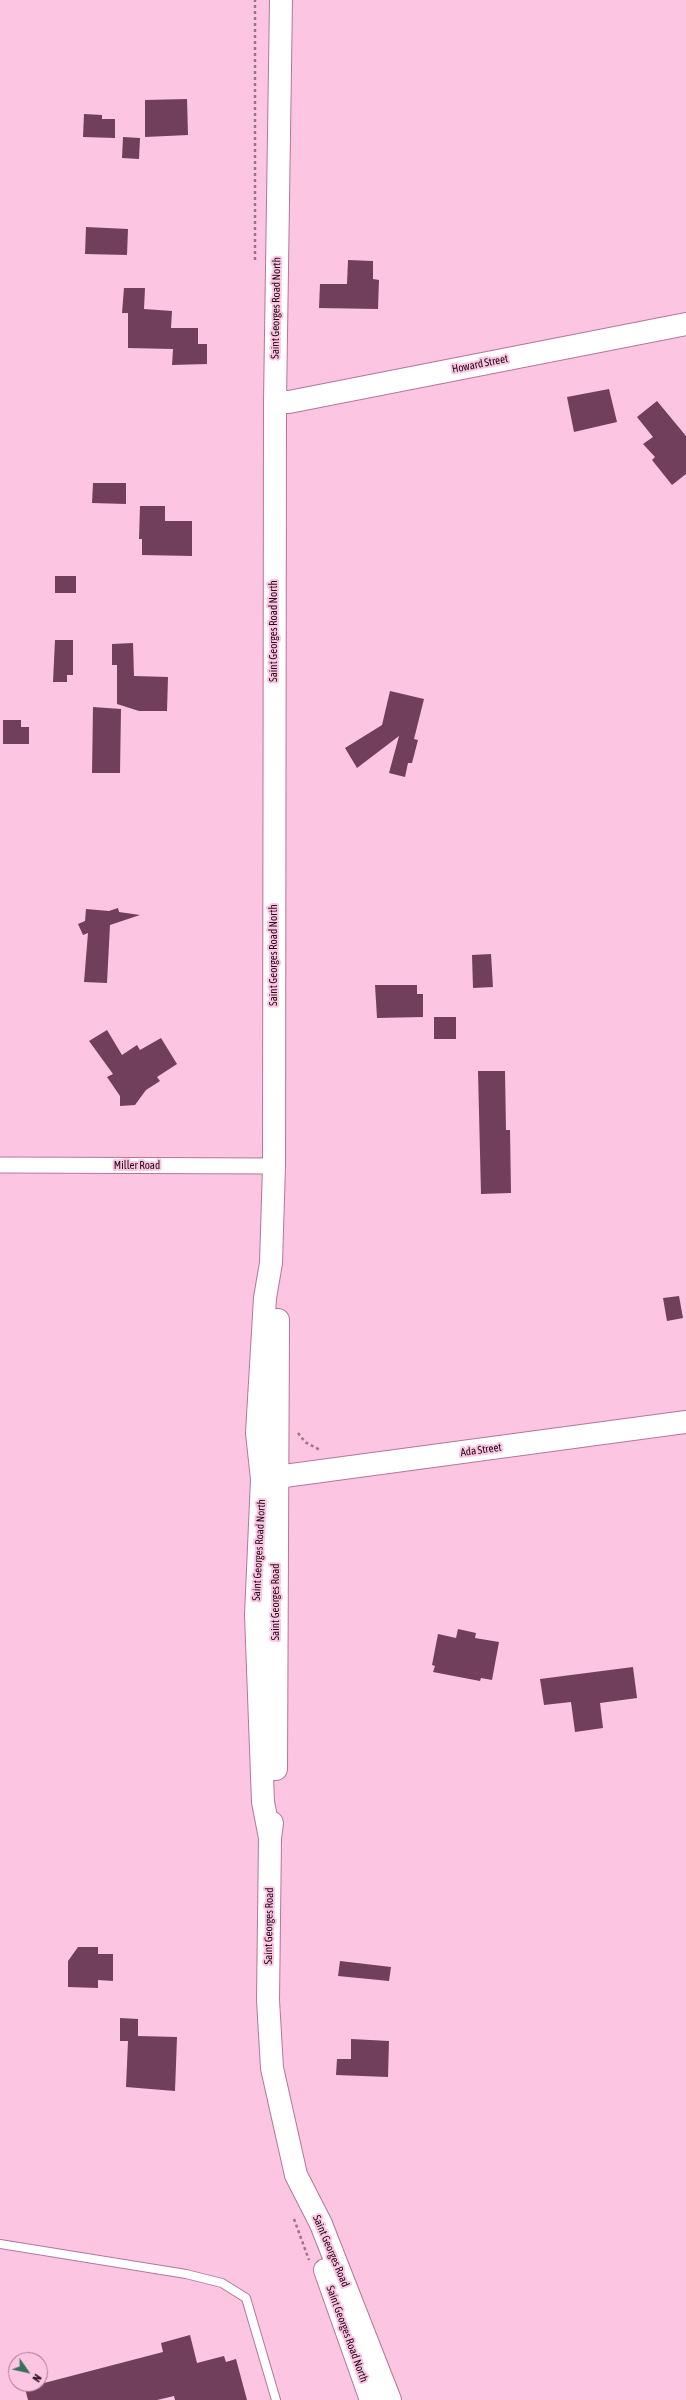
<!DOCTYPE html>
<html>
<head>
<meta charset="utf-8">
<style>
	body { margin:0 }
	#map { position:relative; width:686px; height:2400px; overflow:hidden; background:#fcc5e2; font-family:"Asap Condensed",sans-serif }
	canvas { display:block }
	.north { position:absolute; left:8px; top:2352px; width:40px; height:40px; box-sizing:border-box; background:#fcc5e2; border:1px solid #a47a91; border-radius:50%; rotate:124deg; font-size:11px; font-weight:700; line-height:16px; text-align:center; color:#210a18 }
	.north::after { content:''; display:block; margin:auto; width:14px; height:18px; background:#37715a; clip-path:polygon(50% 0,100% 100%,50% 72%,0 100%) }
</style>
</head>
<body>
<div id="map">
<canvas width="686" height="2400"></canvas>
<div class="north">N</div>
</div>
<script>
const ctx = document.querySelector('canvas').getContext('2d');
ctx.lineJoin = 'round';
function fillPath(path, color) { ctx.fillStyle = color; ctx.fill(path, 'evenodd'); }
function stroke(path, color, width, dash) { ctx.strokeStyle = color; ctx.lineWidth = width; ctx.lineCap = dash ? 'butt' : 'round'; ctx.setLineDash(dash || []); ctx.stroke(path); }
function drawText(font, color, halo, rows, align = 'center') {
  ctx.font = font + ' "Asap Condensed",sans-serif'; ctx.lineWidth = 4; ctx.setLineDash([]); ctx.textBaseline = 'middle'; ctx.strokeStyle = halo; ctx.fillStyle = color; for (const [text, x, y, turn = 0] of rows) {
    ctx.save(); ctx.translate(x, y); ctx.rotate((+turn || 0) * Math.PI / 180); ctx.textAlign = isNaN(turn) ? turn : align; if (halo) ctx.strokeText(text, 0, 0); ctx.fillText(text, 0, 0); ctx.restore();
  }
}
const building = new Path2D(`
	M187,99L188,135L145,137V100Z
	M84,114L102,115V119H115V138L83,137Z
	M123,137L140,138L139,159L122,158Z
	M86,227L128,229L127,255L85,254Z
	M348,260L373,261V279L379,280L378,309L319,308L320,284H347Z
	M124,288H145L144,309L172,311L171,328H198V344H207V364L172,365L173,349L128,348V313H122Z
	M609,389L617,422L574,432L567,397Z
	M657,401L686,436V474L672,485L652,460L655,457L643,444L653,437L637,417Z
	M93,483H126V504L92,503Z
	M140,506H165V521H192V556L142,555V539H139Z
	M55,576H76V593H55Z
	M55,640H73V675H67V682H53Z
	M133,643L134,676L168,677L167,711H139L117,704V665H112V644Z
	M390,691L424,699L414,739L418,740L412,763H408L405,777L389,773L399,736L357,768L345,748L382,725Z
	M93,707L121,709L120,773H92Z
	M3,720H21V727H29V744H3Z
	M118,908L119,912L140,915L110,925L107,983L84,982L88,933L83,935L78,924L85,921L86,909L109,911Z
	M491,954L493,987L473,988L472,955Z
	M375,985H417V994H423V1017L377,1018Z
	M434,1017H456V1039H434Z
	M107,1030L122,1055L137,1045L140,1050L161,1038L177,1064L157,1077L160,1081L146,1090L135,1105L120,1106V1096L107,1077L113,1074L89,1041Z
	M478,1071H505L506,1130H510L511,1193L481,1194Z
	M679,1296L683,1318L667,1321L663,1298Z
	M458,1629L476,1633L475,1638L499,1642L492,1680L481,1678L480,1681L433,1672L435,1666L432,1665L438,1634L456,1638Z
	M633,1667L637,1698L600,1703L603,1728L575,1732L571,1702L544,1705L540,1679Z
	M78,1947H98V1954H113V1981L98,1980V1988L68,1987V1961Z
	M340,1961L391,1967L389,1981L338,1976Z
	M120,2018L138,2019V2036L177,2037L175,2091L126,2087L128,2041H120Z
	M351,2039L389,2041L388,2077L336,2075L337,2059H351Z
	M190,2335L197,2363L224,2356L226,2362L236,2359L247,2400H175L174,2396L157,2400H28L25,2388L163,2352L161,2343Z`);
const path = new Path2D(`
	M255,260V0
	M298,1433L305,1442L320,1450
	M294,2219L309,2260`);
const lane = new Path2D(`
	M0,2244L186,2274L222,2283L246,2298L276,2400`);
const street = new Path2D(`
	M0,1165L274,1166`);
const secondary = new Path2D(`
	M275,402H289L686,324
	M262,1479L686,1422
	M276,1769L278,1320
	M272,1823L270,1838L268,2000L272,2068L296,2175L321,2224L390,2400
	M270,1838L263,1802L256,1615L262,1479L257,1433L265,1298L271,1263L274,1166L275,402L281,0
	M325,2270L371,2400`);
const streetNames = [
	["Saint Georges Road North",276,308,-89],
	["Howard Street",480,364,-11],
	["Saint Georges Road North",274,631,-90],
	["Saint Georges Road North",274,955,-90],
	["Miller Road",137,1166],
	["Ada Street",481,1450,-8],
	["Saint Georges Road North",259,1550,-87],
	["Saint Georges Road",276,1602,-90],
	["Saint Georges Road",269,1926,-89],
	["Saint Georges Road",331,2251,67],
	["Saint Georges Road North",347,2334,70]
];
fillPath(building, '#713e5b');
stroke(lane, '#b57699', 10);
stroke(street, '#b57699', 17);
stroke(secondary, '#b57699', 24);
stroke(path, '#9c7389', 2.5, [3, 3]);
stroke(lane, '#fff', 8);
stroke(street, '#fff', 15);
stroke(secondary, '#fff', 22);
drawText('11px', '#210a18', '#fcc5e2', streetNames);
</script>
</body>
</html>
